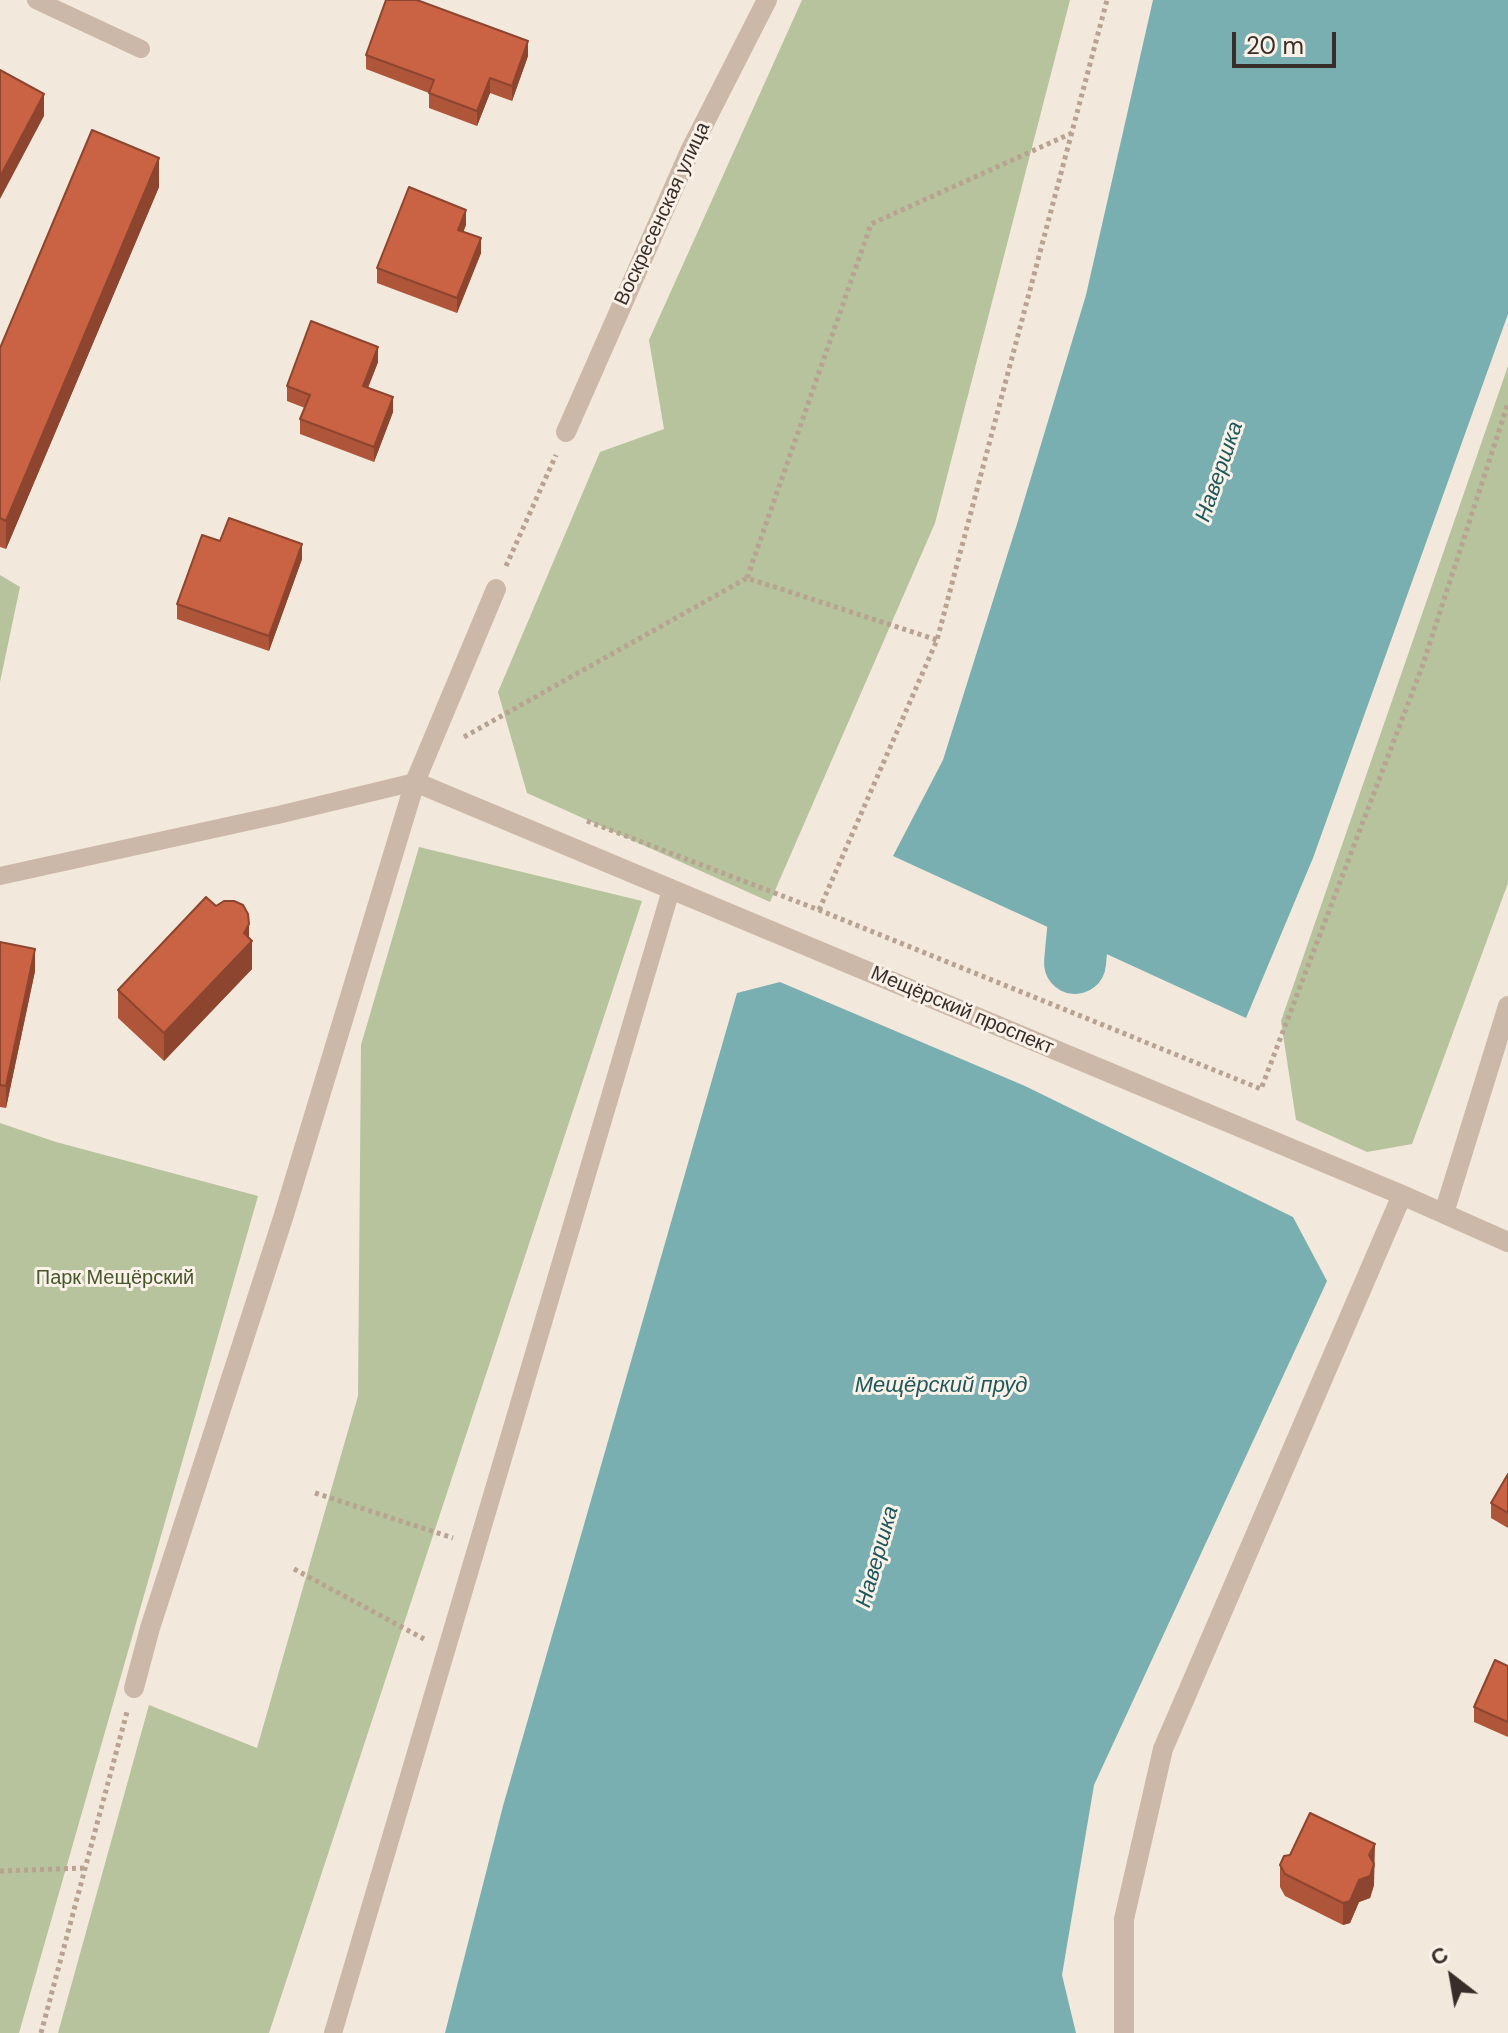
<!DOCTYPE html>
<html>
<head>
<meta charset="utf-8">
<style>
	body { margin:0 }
	#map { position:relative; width:1508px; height:2033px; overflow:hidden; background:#f3e8dc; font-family:"DM Sans",sans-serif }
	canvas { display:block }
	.north { position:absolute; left:1412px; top:1937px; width:80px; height:80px; -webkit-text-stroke:6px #faf2e9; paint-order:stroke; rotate:329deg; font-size:22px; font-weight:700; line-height:32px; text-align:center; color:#382d28 }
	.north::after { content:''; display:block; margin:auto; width:28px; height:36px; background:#382d28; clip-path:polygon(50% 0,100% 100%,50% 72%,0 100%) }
	.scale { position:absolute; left:1232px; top:32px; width:104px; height:36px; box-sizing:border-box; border:4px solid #382d28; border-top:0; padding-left:10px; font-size:24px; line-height:28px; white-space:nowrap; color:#382d28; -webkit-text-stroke:6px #faf2e9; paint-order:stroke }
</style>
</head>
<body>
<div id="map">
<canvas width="1508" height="2033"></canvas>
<div class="north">С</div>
<div class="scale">20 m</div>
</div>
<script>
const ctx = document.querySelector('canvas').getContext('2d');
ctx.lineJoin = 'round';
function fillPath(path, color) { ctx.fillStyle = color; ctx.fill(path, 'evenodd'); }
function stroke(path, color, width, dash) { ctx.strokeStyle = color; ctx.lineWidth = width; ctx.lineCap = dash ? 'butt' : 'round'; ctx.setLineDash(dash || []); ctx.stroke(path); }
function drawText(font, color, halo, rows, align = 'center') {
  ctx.font = font + ' "DM Sans",sans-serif'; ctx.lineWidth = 6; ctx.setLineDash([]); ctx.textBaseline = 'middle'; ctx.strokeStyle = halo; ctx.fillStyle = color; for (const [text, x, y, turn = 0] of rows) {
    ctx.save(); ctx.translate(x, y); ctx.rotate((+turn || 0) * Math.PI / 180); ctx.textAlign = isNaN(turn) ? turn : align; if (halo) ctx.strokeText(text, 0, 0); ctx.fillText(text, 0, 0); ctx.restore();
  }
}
const green = new Path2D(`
	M802,0H1070L935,523L770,902L527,793L498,692L600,452L664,429L649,340Z
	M1508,366V883L1412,1144L1367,1152L1296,1120L1281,1021Z
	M0,575L20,587L0,682Z
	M419,847L642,901L269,2033H58L149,1705L257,1748L358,1396L361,1045Z
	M0,1123L56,1142L258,1196L19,2033H0Z`);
const water = new Path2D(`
	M1153,0H1508V314L1313,858L1246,1018L893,856L943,760L1017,524L1086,295Z
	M780,982L1025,1086L1293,1217L1327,1281L1094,1785L1062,1975L1076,2033H445L503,1806L737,993Z`);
const river = new Path2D(`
	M1075,963L1081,898L1093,858`);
const path = new Path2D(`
	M506,566L556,455
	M747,578L871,224L1072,133
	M464,737L747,578L937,640
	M587,821L819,910L1261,1089L1422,667L1508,403
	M819,910L937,640L1107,0
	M315,1493L453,1538
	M294,1569L424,1639
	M0,1871L85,1868
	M41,2033L127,1712`);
const lane = new Path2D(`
	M36,0L141,49
	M0,876L278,815L415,782
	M333,2033L671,890`);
const street = new Path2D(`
	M566,432L690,151L767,0
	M415,782L1402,1195L1508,1242
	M1444,1213L1508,1006
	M134,1688L150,1628L283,1218L415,782L496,589
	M1124,2033V1919L1163,1749L1402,1195`);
const wall = new Path2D(`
	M366,55L528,56L512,101L490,93L477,126L429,108V93L366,69Z
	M159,187L6,549L0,547V348Z
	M466,225L463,232L481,253L457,313L377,283V268Z
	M378,362L368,388L393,412L374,462L300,434V419L305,408L287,401V386Z
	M302,559L269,651L177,619V604Z
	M216,906L249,937L252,969L164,1061L118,1018V990Z
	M0,942L35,971L6,1108L0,1107Z
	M1508,1474V1528L1491,1518V1503Z
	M1508,1666V1737L1474,1722V1707Z
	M1280,1865L1375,1866L1374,1868V1885L1370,1898L1359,1902L1350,1923L1343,1925L1285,1896L1280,1887Z`);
const shadedWall = new Path2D(`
	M528,41V56L512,101V86Z
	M490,78V93L477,126V111Z
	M44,94V116L0,199V177Z
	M159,158V187L6,549V521Z
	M466,210V225L458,245V230Z
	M481,238V253L457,313V298Z
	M378,347V362L363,400V386Z
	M393,397V412L374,462V447Z
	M302,544V559L269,651V636Z
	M249,924V944L252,941V969L164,1061V1033L244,933Z
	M35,949V971L6,1108V1086Z
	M1375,1844L1374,1885L1370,1898L1359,1902L1350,1923L1343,1925V1903L1359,1880Z`);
const building = new Path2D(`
	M386,0H417L528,41L512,86L490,78L477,111L429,93L434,80L366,55Z
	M0,70L44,94L0,177Z
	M92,130L159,158L6,521L0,518V348Z
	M409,187L466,210L458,230L481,238L457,298L377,268Z
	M311,321L378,347L363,386L393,397L374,447L300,419L310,395L287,386Z
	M229,518L302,544L269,636L177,604L202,535L220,541Z
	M206,897L216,906L224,901H234L243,905L248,914L249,924L244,933L252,941L164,1033L118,990Z
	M0,942L35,949L6,1086L0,1085Z
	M1508,1474V1513L1491,1503Z
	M1495,1660L1508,1666V1722L1474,1707Z
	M1310,1813L1375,1844L1369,1855L1374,1864L1370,1876L1359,1880L1350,1901L1343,1903L1285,1874L1280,1865L1284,1856L1290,1855Z`);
const streetNames = [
	["Воскресенская улица",663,214,-65],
	["Мещёрский проспект",962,1011,23]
];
const parkNames = [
	["Парк Мещёрский",115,1279]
];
const waterNames = [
	["Навершка",1220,472,-71],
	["Мещёрский пруд",941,1386],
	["Навершка",878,1557,-74]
];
fillPath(green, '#b6c39c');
fillPath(water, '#7aafb1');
stroke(river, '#7aafb1', 62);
stroke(path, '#b8a292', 5, [4, 4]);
stroke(lane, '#ccb8a8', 18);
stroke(street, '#ccb8a8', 20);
fillPath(wall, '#ae553a');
fillPath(shadedWall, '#8d452f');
fillPath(building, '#ca6343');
stroke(building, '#8d452f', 2);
drawText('20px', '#382d28', '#faf2e9', streetNames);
drawText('20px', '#48572b', '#faf2e9', parkNames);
drawText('italic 22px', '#1c585b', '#faf2e9', waterNames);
</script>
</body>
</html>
